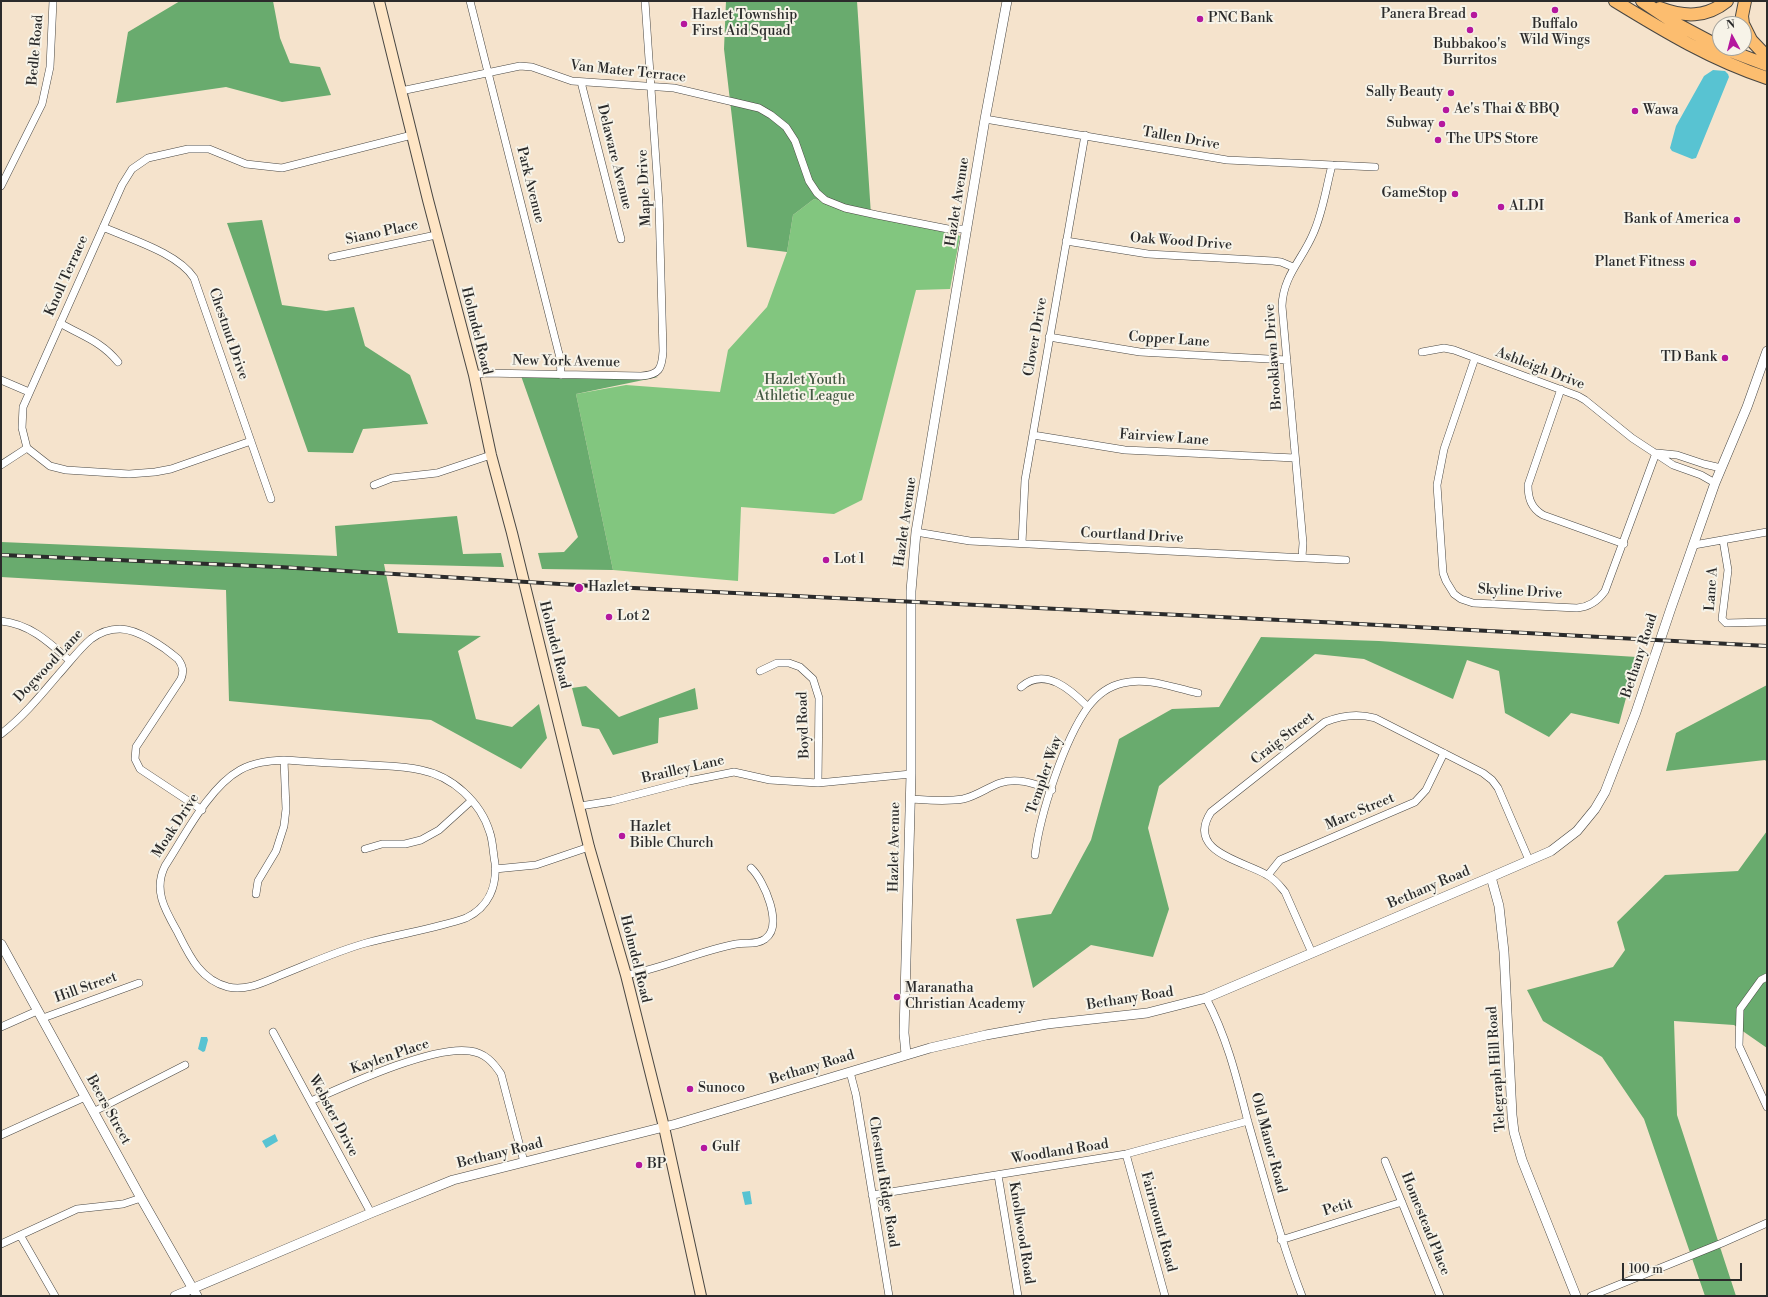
<!DOCTYPE html>
<html>
<head>
<meta charset="utf-8">
<style>
	body { margin:0 }
	#map { position:relative; width:1768px; height:1297px; overflow:hidden; background:#f5e3cc; font-family:"Libre Bodoni",serif }
	canvas { display:block }
	.frame { position:absolute; inset:0; border:2px solid #2b2b2b; pointer-events:none }
	.north { position:absolute; left:1712px; top:16px; width:40px; height:40px; box-sizing:border-box; background:#f7f3e8; border:1px solid #a5a39c; border-radius:50%; rotate:353deg; font-size:11px; font-weight:700; line-height:16px; text-align:center; color:#2b2b2b }
	.north::after { content:''; display:block; margin:auto; width:14px; height:18px; background:#b5179e; clip-path:polygon(50% 0,100% 100%,50% 72%,0 100%) }
	.scale { position:absolute; left:1622px; top:1263px; width:120px; height:18px; box-sizing:border-box; border:2px solid #2b2b2b; border-top:0; padding-left:5px; font-size:12px; line-height:14px; white-space:nowrap; color:#2b2b2b; -webkit-text-stroke:3px #f7f3e8; paint-order:stroke }
</style>
</head>
<body>
<div id="map">
<canvas width="1768" height="1297"></canvas>
<div class="frame"></div>
<div class="north">N</div>
<div class="scale">100 m</div>
</div>
<script>
const ctx = document.querySelector('canvas').getContext('2d');
ctx.lineJoin = 'round';
function fillPath(path, color) { ctx.fillStyle = color; ctx.fill(path, 'evenodd'); }
function stroke(path, color, width, dash) { ctx.strokeStyle = color; ctx.lineWidth = width; ctx.lineCap = dash ? 'butt' : 'round'; ctx.setLineDash(dash || []); ctx.stroke(path); }
function drawText(font, color, halo, rows, align = 'center') {
  ctx.font = font + ' "Libre Bodoni",serif'; ctx.lineWidth = 4; ctx.setLineDash([]); ctx.textBaseline = 'middle'; ctx.strokeStyle = halo; ctx.fillStyle = color; for (const [text, x, y, turn = 0] of rows) {
    ctx.save(); ctx.translate(x, y); ctx.rotate((+turn || 0) * Math.PI / 180); ctx.textAlign = isNaN(turn) ? turn : align; if (halo) ctx.strokeText(text, 0, 0); ctx.fillText(text, 0, 0); ctx.restore();
  }
}
const green = new Path2D(`
	M814,199L871,215L935,226L960,236L950,289L916,290L862,500L834,514L741,507L738,581L613,570L576,394L626,385L720,392L728,350L767,307L787,252L793,215Z`);
const forest = new Path2D(`
	M180,1H273L280,38L290,63L320,67L331,95L282,102L226,87L116,103L128,32Z
	M726,1H857L871,215L814,199L793,215L787,252L747,247L724,49Z
	M262,220L282,305L326,311L354,307L365,346L410,375L428,424L363,429L353,453L308,452L227,223Z
	M520,373L658,377L576,394L613,570L542,569L538,553L564,552L578,537Z
	M457,516L463,554L501,553L504,567L384,564L398,633L481,636L458,651L476,719L512,727L539,704L547,738L521,769L431,720L229,701L226,590L1,577V542L337,556L335,526Z
	M1261,637L1379,641L1637,657L1619,724L1571,713L1549,737L1505,713L1499,671L1467,660L1453,699L1364,659L1315,654L1159,786L1148,828L1169,909L1153,957L1091,945L1033,988L1016,919L1051,914L1091,840L1119,739L1172,709L1219,707Z
	M1767,685V762L1765,760L1666,771L1676,733Z
	M586,686L619,717L695,688L698,709L659,718L658,743L613,755L599,729L582,726L572,688Z
	M1767,831V1048L1734,1025L1674,1021L1677,1115L1736,1296H1705L1644,1119L1602,1057L1543,1021L1527,990L1613,967L1625,950L1617,922L1665,875L1738,871Z`);
const water = new Path2D(`
	M1713,70L1725,71L1728,74L1729,77L1696,158L1692,159L1672,151L1670,148L1676,126L1704,76Z
	M201,1037H207L208,1040L205,1051L203,1052L198,1049Z
	M275,1134L278,1141L266,1148L262,1141Z
	M750,1191L752,1204L745,1205L742,1192Z`);
const minor = new Path2D(`
	M470,1L560,358L561,375
	M581,82L621,239
	M401,91L520,66L532,67L572,81L674,88L759,108L771,115L786,127L795,141L809,181L817,193L825,200L845,208L877,215L948,229H967
	M985,119L1227,160L1375,167
	M1,186L42,104L50,67L53,1
	M103,227C130,239 178,253 194,278L271,499
	M1066,241L1148,254L1273,261L1281,262L1293,267
	M332,257L436,235
	M60,323C82,336 101,341 118,362
	M1049,337L1140,352L1287,360
	M1422,352L1444,348L1454,350L1578,396L1585,400L1632,438L1673,465L1701,475L1715,483
	M1475,358L1444,449L1437,485L1443,573L1446,581L1454,594L1461,599L1473,603L1577,608C1589,607 1598,601 1605,591L1656,453
	M474,375L485,373L641,376C659,375 662,369 663,351L659,205L645,1
	M1,380L29,392
	M1561,389L1528,485C1528,498 1531,508 1543,515L1624,544
	M1033,435L1125,450L1295,458
	M251,441L171,469L155,472L129,474L66,470L50,466L27,448L22,428L23,407L122,185L132,169L148,158L188,149H209L246,164L282,168L412,135
	M1657,453L1677,455L1704,464L1721,468
	M1,465L27,448
	M374,485L392,478L437,473L491,455
	M916,532L970,541L1346,560
	M1723,540L1728,570L1722,619L1726,623L1767,622
	M1022,543L1025,480L1085,135
	M1694,545L1767,532
	M1302,557L1303,543L1282,306C1283,276 1302,260 1313,234C1323,212 1326,188 1332,165
	M1,621C30,624 49,642 70,661
	M760,671L777,663H789L800,667L813,679L819,698L818,783
	M1021,687C1045,666 1071,690 1088,707
	M1,734C23,717 41,695 58,675C69,663 79,649 91,639C99,633 109,629 120,629C138,629 164,647 178,659C183,666 184,671 181,679L136,747L135,759L140,769L202,810
	M284,760C313,762 341,764 370,765C387,766 404,766 421,770C452,776 481,802 490,833C493,842 493,853 495,863C497,886 489,907 466,918C434,929 399,934 366,943C337,951 309,964 281,975C264,982 247,991 228,987C200,980 189,955 177,931C165,910 153,890 165,866C184,837 209,787 240,770C254,762 269,761 284,760Z
	M910,799C928,800 946,802 963,799C977,796 988,787 1000,783C1018,777 1035,784 1052,790
	M580,806L612,801L689,781L734,772L770,780L818,783L911,774
	M365,849L382,844H405L421,840L439,830L471,801
	M1035,855C1040,814 1064,740 1088,707C1097,695 1109,686 1123,683C1149,677 1173,688 1198,693
	M495,869L536,865L589,847
	M1268,875L1280,860L1415,802L1426,790L1444,753
	M256,894L258,881L276,851L284,826L286,809L284,760
	M1312,953L1285,892C1280,886 1275,879 1267,875C1244,861 1185,852 1211,812L1325,722C1342,715 1357,713 1375,718L1483,773L1492,780L1498,788L1529,860
	M626,975C664,968 699,951 736,944C746,942 757,945 765,939C784,926 764,880 751,868
	M1767,977L1761,980L1740,1009L1739,1046L1767,1107
	M1206,998C1227,1037 1237,1079 1248,1122C1265,1180 1280,1239 1302,1296
	M43,1018L139,983
	M1,1027L37,1011
	M273,1032L371,1213
	M850,1072L856,1095L889,1296
	M311,1101C347,1085 433,1045 470,1051C485,1053 493,1062 501,1074L524,1162
	M93,1112L185,1065
	M1,1135L85,1097
	M1126,1154L1165,1296
	M1385,1161L1440,1296
	M998,1175L1018,1296
	M872,1195L1126,1154L1248,1121
	M20,1235L55,1296
	M1281,1240L1402,1202
	M1,1244L77,1209L123,1204L141,1198
	M1591,1296L1722,1243L1767,1223`);
const tertiary = new Path2D(`
	M1491,877L1499,906L1504,952L1512,1115L1514,1132L1522,1160L1576,1296
	M1,944L141,1198L197,1296
	M906,1054L904,1033L911,774V591L916,532L985,119L1007,1
	M175,1296L371,1213L453,1180L676,1124L930,1048L986,1035L1047,1024L1147,1013L1206,998L1491,877L1551,851L1577,831L1595,809L1605,792L1636,712L1671,608L1715,483L1747,407L1767,351`);
const secondary = new Path2D(`
	M379,1L428,200L474,375L491,455L512,533L589,847L626,975L664,1127L701,1296`);
const trunk = new Path2D(`
	M1615,1C1664,31 1712,60 1767,78
	M1642,1L1673,22L1720,47
	M1660,8C1684,17 1706,18 1727,1
	M1743,24L1742,16L1745,1
	M1744,26L1751,40L1767,57
	M1722,48L1767,65`);
const rail = new Path2D(`
	M1,555L279,567L593,586L1341,623L1767,646`);
const markers = [
	[1555,10,4,"#b5179e"],
	[1474,15,4,"#b5179e"],
	[1200,19,4,"#b5179e"],
	[684,24,4,"#b5179e"],
	[1470,30,4,"#b5179e"],
	[1451,93,4,"#b5179e"],
	[1446,110,4,"#b5179e"],
	[1635,111,4,"#b5179e"],
	[1442,124,4,"#b5179e"],
	[1438,140,4,"#b5179e"],
	[1455,194,4,"#b5179e"],
	[1501,207,4,"#b5179e"],
	[1737,220,4,"#b5179e"],
	[1693,263,4,"#b5179e"],
	[1725,358,4,"#b5179e"],
	[826,560,4,"#b5179e"],
	[579,588,5,"#b5179e"],
	[609,617,4,"#b5179e"],
	[622,836,4,"#b5179e"],
	[897,997,4,"#b5179e"],
	[690,1089,4,"#b5179e"],
	[704,1148,4,"#b5179e"],
	[639,1165,4,"#b5179e"]
];
const poiNames = [
	["Panera Bread",1466,15,"right"],
	["Hazlet Township",692,16],
	["First Aid Squad",692,32],
	["PNC Bank",1208,19],
	["Buffalo",1555,25,"center"],
	["Wild Wings",1555,41,"center"],
	["Bubbakoo's",1470,45,"center"],
	["Burritos",1470,61,"center"],
	["Sally Beauty",1443,93,"right"],
	["Ae's Thai & BBQ",1454,110],
	["Wawa",1643,111],
	["Subway",1434,124,"right"],
	["The UPS Store",1446,140],
	["GameStop",1447,194,"right"],
	["ALDI",1509,207],
	["Bank of America",1729,220,"right"],
	["Planet Fitness",1685,263,"right"],
	["TD Bank",1717,358,"right"],
	["Lot 1",834,560],
	["Hazlet",588,588],
	["Lot 2",617,617],
	["Hazlet",630,828],
	["Bible Church",630,844],
	["Maranatha",905,989],
	["Christian Academy",905,1005],
	["Sunoco",698,1089],
	["Gulf",712,1148],
	["BP",647,1165]
];
const streetNames = [
	["Bedle Road",36,50,-85],
	["Van Mater Terrace",628,72,6],
	["Tallen Drive",1181,139,10],
	["Delaware Avenue",614,157,76],
	["Park Avenue",530,185,76],
	["Maple Drive",645,188,-93],
	["Hazlet Avenue",958,202,-81],
	["Siano Place",382,233,-12],
	["Oak Wood Drive",1181,242,4],
	["Knoll Terrace",67,276,-66],
	["Holmdel Road",476,331,76],
	["Chestnut Drive",228,334,71],
	["Clover Drive",1036,337,-80],
	["Copper Lane",1169,340,4],
	["Brooklawn Drive",1274,357,-94],
	["New York Avenue",566,362,1],
	["Ashleigh Drive",1540,369,21],
	["Fairview Lane",1164,438,4],
	["Hazlet Avenue",906,522,-82],
	["Courtland Drive",1132,536,3],
	["Lane A",1712,589,-86],
	["Skyline Drive",1520,592,3],
	["Holmdel Road",554,645,76],
	["Bethany Road",1640,656,-72],
	["Dogwood Lane",49,666,-47],
	["Boyd Road",804,725,-92],
	["Craig Street",1283,739,-38],
	["Brailley Lane",683,770,-13],
	["Templer Way",1045,775,-71],
	["Marc Street",1360,812,-23],
	["Moak Drive",176,826,-57],
	["Hazlet Avenue",895,847,-89],
	["Bethany Road",1429,888,-23],
	["Holmdel Road",635,959,76],
	["Hill Street",86,988,-20],
	["Bethany Road",1130,999,-9],
	["Kaylen Place",390,1057,-19],
	["Bethany Road",812,1068,-17],
	["Telegraph Hill Road",1497,1069,-94],
	["Beers Street",108,1110,61],
	["Webster Drive",333,1116,62],
	["Old Manor Road",1268,1143,75],
	["Woodland Road",1060,1152,-9],
	["Bethany Road",500,1154,-14],
	["Chestnut Ridge Road",883,1182,81],
	["Petit",1338,1208,-17],
	["Fairmount Road",1158,1222,75],
	["Homestead Place",1425,1224,68],
	["Knollwood Road",1021,1233,81]
];
const parkNames = [
	["Hazlet Youth",805,381],
	["Athletic League",805,397]
];
fillPath(green, '#82c67f');
fillPath(forest, '#69ab6e');
fillPath(water, '#58c3d2');
stroke(minor, '#494743', 8);
stroke(tertiary, '#494743', 10);
stroke(secondary, '#494743', 12);
stroke(trunk, '#494743', 14);
stroke(minor, '#fff', 7);
stroke(tertiary, '#fff', 9);
stroke(secondary, '#fee5c5', 10);
stroke(trunk, '#fcbd6f', 12);
stroke(rail, '#2b2b2b', 4);
stroke(rail, '#f7f3e8', 2.5, [8]);
for (const [x, y, r, color] of markers) { const dot = new Path2D(); dot.arc(x, y, r, 0, 2 * Math.PI); ctx.fillStyle = color; ctx.fill(dot); stroke(dot, '#f7f3e8', 1.5); }
drawText('14px', '#2b2b2b', '#f7f3e8', poiNames, 'left');
drawText('14px', '#2b2b2b', '#f7f3e8', streetNames);
drawText('14px', '#455a44', '#f7f3e8', parkNames);
</script>
</body>
</html>
